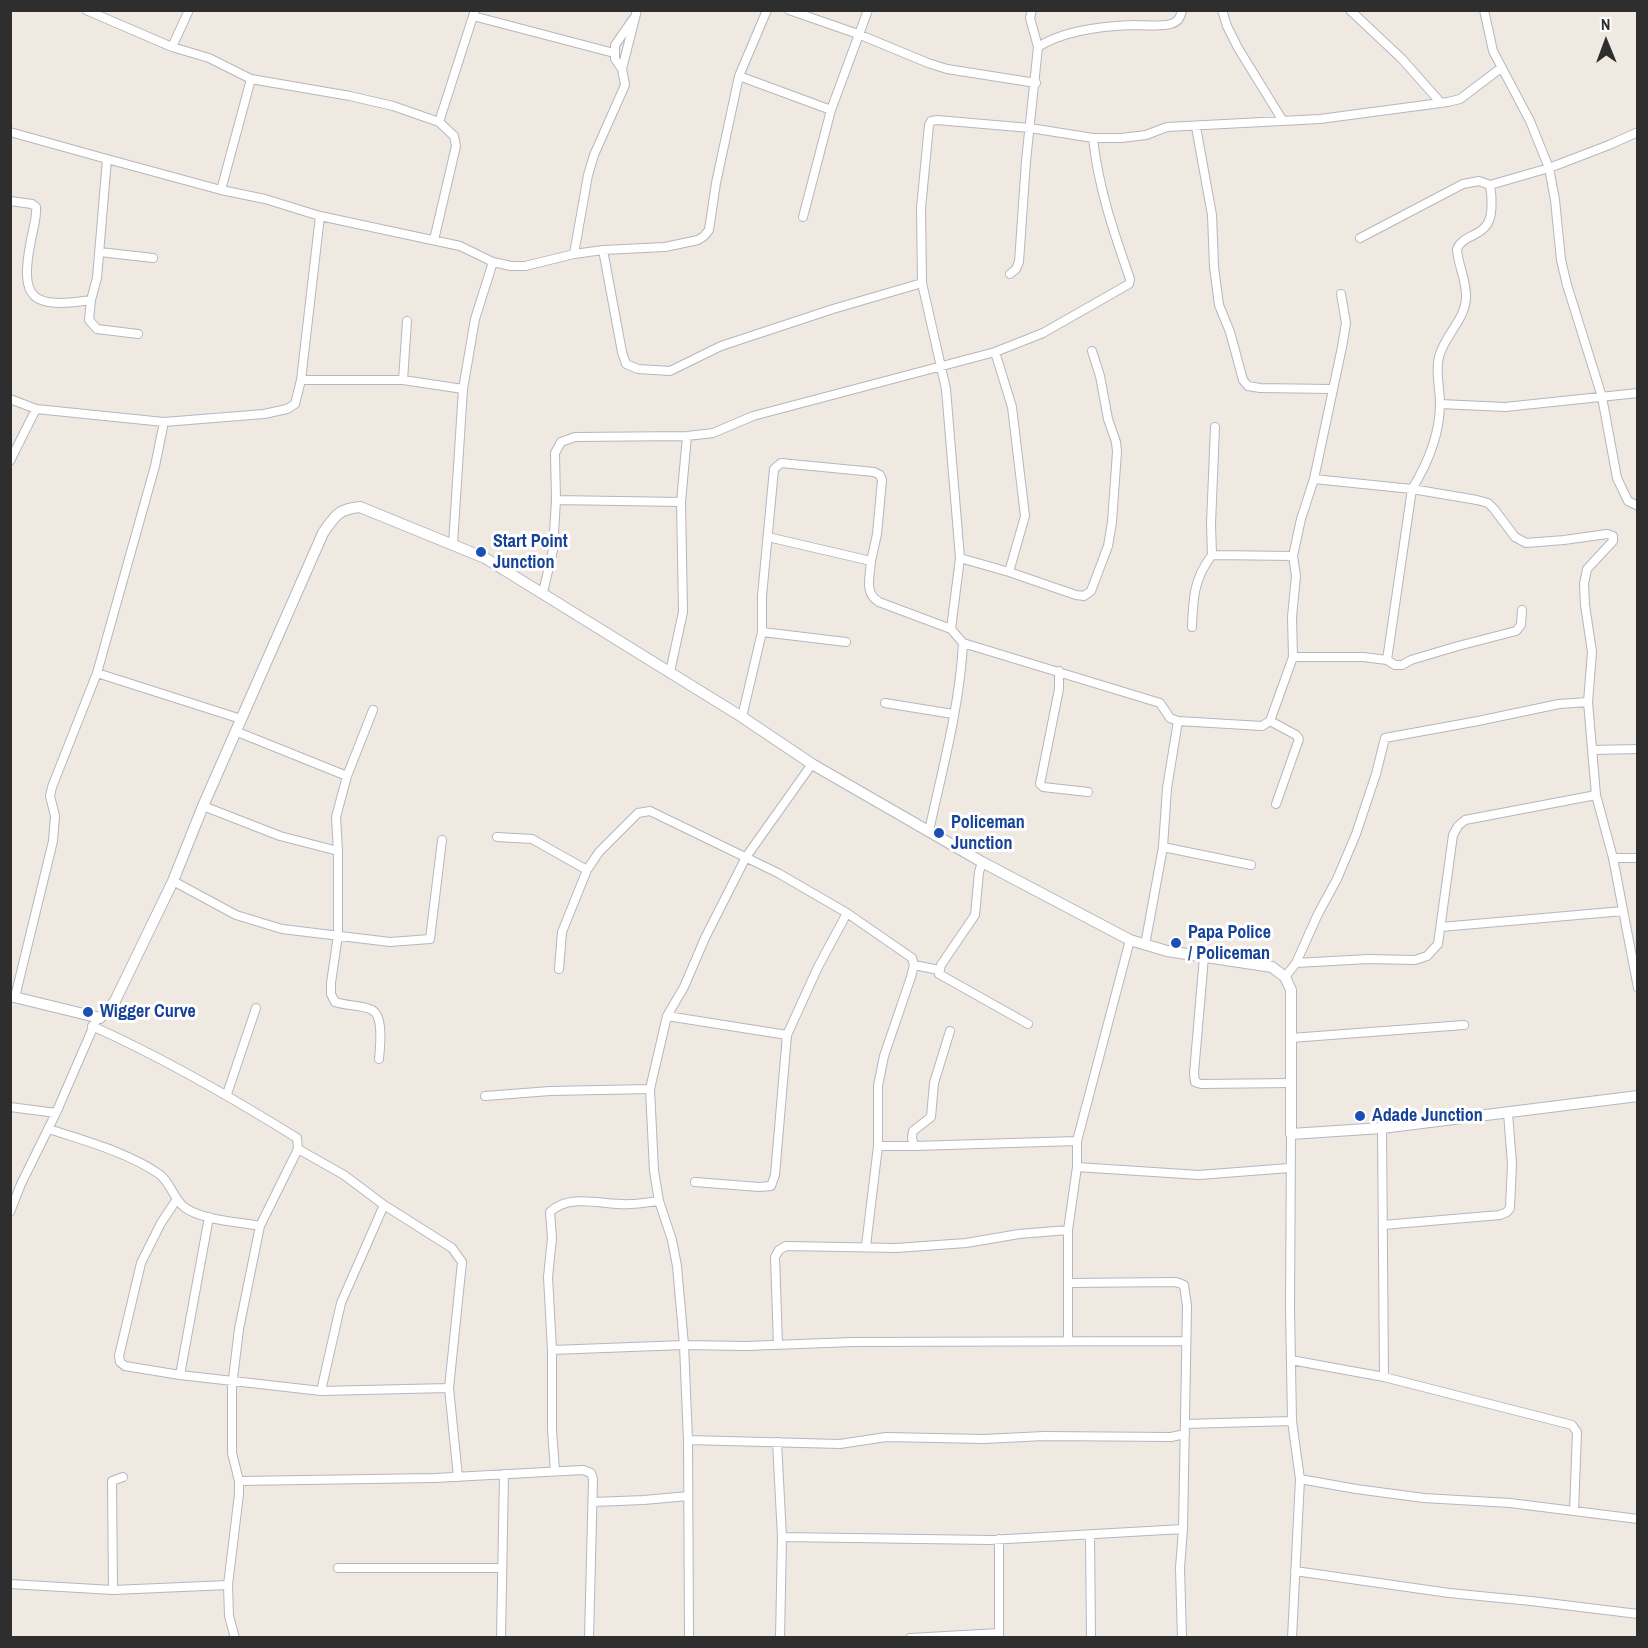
<!DOCTYPE html>
<html>
<head>
<meta charset="utf-8">
<style>
	body { margin:0 }
	#map { position:relative; width:1648px; height:1648px; overflow:hidden; background:#efe9e1; font-family:"Archivo Narrow",sans-serif }
	canvas { display:block }
	.frame { position:absolute; inset:0; border:12px solid #2e2e2e; pointer-events:none }
	.north { position:absolute; left:1576px; top:12px; width:60px; height:60px; -webkit-text-stroke:4px #fff; paint-order:stroke; rotate:359deg; font-size:16px; font-weight:700; line-height:24px; text-align:center; color:#2e2e2e }
	.north::after { content:''; display:block; margin:auto; width:21px; height:27px; background:#2e2e2e; clip-path:polygon(50% 0,100% 100%,50% 72%,0 100%) }
</style>
</head>
<body>
<div id="map">
<canvas width="1648" height="1648"></canvas>
<div class="frame"></div>
<div class="north">N</div>
</div>
<script>
const ctx = document.querySelector('canvas').getContext('2d');
ctx.lineJoin = 'round';
function stroke(path, color, width, dash) { ctx.strokeStyle = color; ctx.lineWidth = width; ctx.lineCap = dash ? 'butt' : 'round'; ctx.setLineDash(dash || []); ctx.stroke(path); }
function drawText(font, color, halo, rows, align = 'center') {
  ctx.font = font + ' "Archivo Narrow",sans-serif'; ctx.lineWidth = 6; ctx.setLineDash([]); ctx.textBaseline = 'middle'; ctx.strokeStyle = halo; ctx.fillStyle = color; for (const [text, x, y, turn = 0] of rows) {
    ctx.save(); ctx.translate(x, y); ctx.rotate((+turn || 0) * Math.PI / 180); ctx.textAlign = isNaN(turn) ? turn : align; if (halo) ctx.strokeText(text, 0, 0); ctx.fillText(text, 0, 0); ctx.restore();
  }
}
const minor = new Path2D(`
	M86,10L172,47L209,58L251,79L350,96L393,106L439,122L454,136L456,146L434,240
	M789,10L858,34L928,63L947,69L1036,83
	M1032,10L1030,18L1038,47
	M1222,10L1227,26L1238,48L1283,121
	M1350,10L1402,59L1441,103
	M1484,10L1493,51L1530,121L1549,168L1555,200L1561,260L1567,285L1602,397L1617,478L1628,501L1638,506
	M473,16L614,53
	M172,47L189,10
	M622,69L637,10
	M739,76L831,110
	M439,122L475,10
	M1196,127L1212,215L1214,267L1219,305L1230,332L1243,380L1248,386L1260,388L1332,389
	M10,132L107,159L97,278L91,300L89,320L97,329L138,334
	M107,159L221,190L265,199L320,216L460,246L493,262L511,266H525L574,254L603,250L665,247L698,240L704,236L709,230L716,183L739,76L767,10
	M221,190L251,79
	M10,201L32,204L36,207C37,218 33,229 31,240C19,300 32,309 91,300
	M803,217L831,110L868,10
	M1360,238L1463,184L1479,181L1490,185L1549,168L1609,145L1638,132
	M603,250L622,352L626,364L638,369L670,371L721,346L833,309L922,283
	M100,252L153,258
	M574,254L588,175L594,155L625,85L622,69L615,59V45L634,18
	M1010,274L1016,269L1019,262L1026,161L1038,47C1064,30 1103,26 1134,25C1145,25 1160,27 1171,24C1178,22 1181,17 1182,10
	M1341,294L1346,323L1342,347L1314,479L1412,489L1477,500L1488,503L1494,509L1515,537L1526,543L1564,540L1607,534L1613,536V541L1587,569L1584,584L1585,605L1592,652L1588,702L1596,795L1613,858L1638,988
	M995,352L1012,407L1025,516L1009,572
	M301,380H403L463,389
	M403,380L407,321
	M10,399L36,409L164,422L264,414L287,409L295,404L301,380L320,216
	M1440,404L1505,407L1638,393
	M10,461L36,409
	M556,500L681,502
	M768,537L871,561C870,577 864,593 879,602L951,629L963,643L1160,703L1170,718L1178,721L1262,726L1270,721L1293,657L1292,617L1296,576L1293,556L1301,519L1314,479
	M453,544L463,389L475,319L493,262
	M1212,555L1211,524L1215,427
	M960,558L1009,572L1076,595L1084,596L1091,591L1108,546L1112,522L1117,452L1116,442L1108,419L1100,376L1092,351
	M543,592L553,550L556,500L555,453L561,442L575,437L687,436L713,433L753,416L995,352L1043,333L1129,284L1130,279C1114,233 1098,187 1093,138
	M1192,627C1193,598 1194,578 1212,555L1293,556
	M951,629L960,558L946,389L922,283L921,208L929,125L931,121L937,120L1030,128L1093,138H1121L1146,135L1167,127L1320,119L1448,102L1460,99L1501,68
	M762,632L846,642
	M1293,657H1363L1387,660L1395,665H1402L1411,660L1458,646L1516,631L1521,625L1522,610
	M1387,660L1412,489C1428,463 1440,434 1440,403C1440,388 1435,371 1439,357C1444,336 1465,320 1466,298C1467,281 1458,266 1457,249C1462,237 1475,237 1484,228C1494,220 1492,196 1490,185
	M1059,671V689L1040,784L1043,787L1088,792
	M670,672L683,612L681,502L687,436
	M97,673L241,719
	M885,703L953,714
	M373,710L347,776L336,817L338,851V935L331,983V994L335,1002C346,1006 364,1005 372,1010C384,1016 380,1048 379,1059
	M742,717L762,632V596L774,469L781,463L874,472L880,475L882,480L877,534L871,561
	M1270,721L1296,735L1299,739L1276,804
	M235,731L347,776
	M1592,750L1638,749
	M203,806L280,836L338,851
	M929,831C942,771 960,705 963,643
	M497,837L532,839L587,870
	M1163,847L1167,788L1178,721
	M1613,858H1638
	M982,862L979,872L975,915L941,965L939,974L1028,1024
	M173,881L236,915L282,929L390,942L430,939L442,840
	M1441,927L1623,911
	M1145,945L1163,847L1251,865
	M1204,957L1194,1073L1195,1082L1201,1084L1291,1083
	M1296,963L1318,914L1337,879L1356,834L1376,774L1385,738L1478,721L1559,704L1588,702
	M914,965L939,970
	M559,969L562,932L587,870L599,852L638,813L650,811L778,873L847,913L912,958L914,965L911,977L884,1056L878,1086V1146L866,1246
	M1285,977L1296,963L1368,959L1415,960L1427,956L1438,944L1453,835L1458,826L1465,820L1596,795
	M15,997L53,841L55,816L50,796L52,787L97,673L155,466L164,422
	M667,1016L787,1035
	M92,1026C164,1058 231,1097 297,1138L298,1149L260,1226L239,1329L232,1387V1453L239,1481V1494L228,1585L229,1616L235,1638
	M1291,1038L1464,1025
	M227,1094L256,1008
	M485,1096L550,1091L650,1089
	M10,1107L56,1113
	M1382,1128L1384,1377
	M49,1129C85,1141 127,1152 159,1174C171,1183 173,1198 184,1207C201,1220 239,1222 260,1226
	M1291,1134L1290,1308L1292,1421L1300,1479L1292,1638
	M878,1146H914L1077,1141
	M914,1146L912,1138L913,1131L931,1117L934,1083L950,1031
	M298,1149L344,1175L384,1205L452,1248L462,1262L449,1388L458,1477
	M1077,1167L1199,1175L1289,1168
	M695,1182L759,1187L771,1186L775,1175L787,1035L818,967L847,913
	M177,1199L161,1223L141,1263L119,1356L120,1362L125,1366L180,1375L321,1391L449,1388
	M10,1212L21,1184L56,1113L95,1023
	M1383,1225L1500,1215L1507,1212L1510,1208L1512,1164L1508,1113
	M1068,1283L1176,1282L1184,1285L1187,1306L1183,1529
	M1068,1340V1230L1077,1167V1141L1130,940
	M778,1345L775,1257L779,1250L786,1246L896,1248L966,1243L1019,1234L1068,1230
	M552,1350L684,1345L746,1346L853,1342L1186,1341
	M1291,1360L1384,1377L1572,1425L1577,1432L1574,1511
	M180,1375L209,1217
	M321,1391L341,1303L384,1205
	M1185,1424L1292,1421
	M688,1440L840,1444L886,1437L984,1439L1044,1436L1171,1437L1185,1434
	M777,1442L782,1537L780,1638
	M555,1471L552,1430V1350L548,1277L552,1238L550,1212C570,1192 605,1206 631,1204C640,1204 650,1202 659,1201
	M1300,1479L1356,1489L1424,1498L1510,1503L1638,1519
	M239,1481L435,1478L583,1470L591,1473L593,1479L589,1638
	M593,1502L644,1500L688,1496
	M1090,1536L1091,1638
	M782,1537L990,1540L1183,1529L1180,1568L1182,1638
	M338,1568H501
	M1295,1571L1449,1593L1531,1601L1638,1614
	M10,1584L113,1590L228,1585
	M113,1590L112,1481L123,1477
	M501,1638L504,1474
	M689,1638L688,1440L684,1345L677,1266L672,1240L659,1201L654,1171L650,1089L667,1016L684,987L705,938L746,857L812,764
	M910,1638L999,1633
	M999,1638V1539`);
const tertiary = new Path2D(`
	M10,996L100,1018L115,1001L173,881L203,806L323,533C335,516 338,509 360,507L485,558L742,717L812,764L982,862L1130,940L1167,951L1272,967L1285,977L1291,990V1134L1382,1128L1638,1096`);
const markers = [
	[481,552,6,"#1a4fb4"],
	[939,833,6,"#1a4fb4"],
	[1176,943,6,"#1a4fb4"],
	[88,1012,6,"#1a4fb4"],
	[1360,1116,6,"#1a4fb4"]
];
const transitNames = [
	["Start Point",493,542],
	["Junction",493,563],
	["Policeman",951,823],
	["Junction",951,844],
	["Papa Police",1188,933],
	["/ Policeman",1188,954],
	["Wigger Curve",100,1012],
	["Adade Junction",1372,1116]
];
stroke(minor, '#b4b7c1', 10);
stroke(tertiary, '#b4b7c1', 12);
stroke(minor, '#fff', 8);
stroke(tertiary, '#fff', 10);
for (const [x, y, r, color] of markers) { const dot = new Path2D(); dot.arc(x, y, r, 0, 2 * Math.PI); ctx.fillStyle = color; ctx.fill(dot); stroke(dot, '#fff', 2); }
drawText('bold 18px', '#164399', '#fff', transitNames, 'left');
</script>
</body>
</html>
